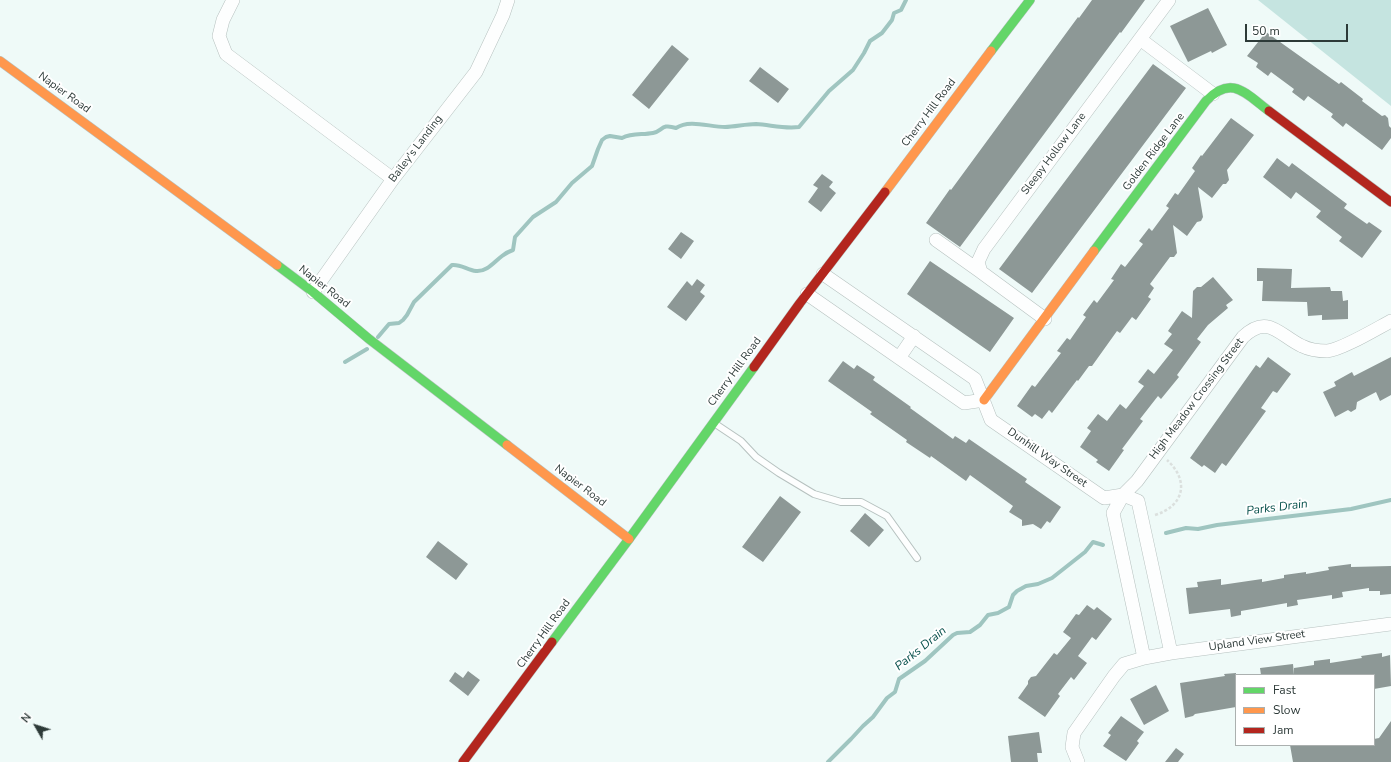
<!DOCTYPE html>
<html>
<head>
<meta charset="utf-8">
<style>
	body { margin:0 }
	#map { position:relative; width:1391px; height:762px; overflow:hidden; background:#effaf8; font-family:"Nunito Sans",sans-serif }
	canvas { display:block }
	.legend { position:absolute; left:1235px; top:674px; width:140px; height:72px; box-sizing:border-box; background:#fff; border:1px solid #abb0af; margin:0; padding:5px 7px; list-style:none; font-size:12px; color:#2d3a38 }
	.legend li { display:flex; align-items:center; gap:8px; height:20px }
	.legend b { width:20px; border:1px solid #abb0af }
	.north { position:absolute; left:16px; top:706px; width:40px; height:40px; -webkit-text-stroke:3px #fff; paint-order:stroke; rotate:309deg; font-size:11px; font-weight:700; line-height:16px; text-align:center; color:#2d3a38 }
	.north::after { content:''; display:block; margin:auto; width:14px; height:18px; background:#2d3a38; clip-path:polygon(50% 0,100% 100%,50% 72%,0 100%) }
	.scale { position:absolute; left:1245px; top:24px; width:103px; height:18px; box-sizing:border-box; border:2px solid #2d3a38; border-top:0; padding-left:5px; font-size:12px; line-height:14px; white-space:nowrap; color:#2d3a38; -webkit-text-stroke:3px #fff; paint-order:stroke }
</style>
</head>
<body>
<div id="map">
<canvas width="1391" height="762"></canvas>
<ul class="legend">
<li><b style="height:5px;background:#63d668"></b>Fast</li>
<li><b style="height:5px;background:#ff974d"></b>Slow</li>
<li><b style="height:5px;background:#b3261e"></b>Jam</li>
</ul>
<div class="north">N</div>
<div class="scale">50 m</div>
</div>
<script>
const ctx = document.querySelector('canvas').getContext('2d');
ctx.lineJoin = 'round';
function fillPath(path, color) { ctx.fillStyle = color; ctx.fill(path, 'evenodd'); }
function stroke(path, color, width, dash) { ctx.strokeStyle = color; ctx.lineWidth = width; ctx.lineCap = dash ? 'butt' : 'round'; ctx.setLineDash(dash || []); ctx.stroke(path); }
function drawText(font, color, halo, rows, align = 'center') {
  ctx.font = font + ' "Nunito Sans",sans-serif'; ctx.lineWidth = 4; ctx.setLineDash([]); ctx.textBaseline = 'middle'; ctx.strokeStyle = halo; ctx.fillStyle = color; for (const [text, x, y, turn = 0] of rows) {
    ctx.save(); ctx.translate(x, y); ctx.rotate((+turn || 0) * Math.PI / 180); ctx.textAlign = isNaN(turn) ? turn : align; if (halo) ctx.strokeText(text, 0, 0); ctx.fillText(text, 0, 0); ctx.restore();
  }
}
const green = new Path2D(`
	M1258,0H1391V106Z`);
const stream = new Path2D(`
	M378,337L389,324L399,323L403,320L407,315L414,302L452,265C461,264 467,270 476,271C487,272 494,262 502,256C506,253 510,251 513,250L515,237L533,217L556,202L572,183L592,166L598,149L602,140L606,137L610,136L622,138C632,133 642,135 653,133C663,131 661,123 676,128C690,119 709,127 725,127C735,127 745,124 756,124C771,125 784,129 799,127L829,91L853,70L864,53L870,41L882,33L892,20L894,13L901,10L906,0
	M345,362L367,349
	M1166,533L1186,528L1198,529L1217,525L1351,509L1391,500
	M828,762L851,739L863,726L873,717L887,698L895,692L899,679L925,661L953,635L957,633L970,632L980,625L988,615L998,613L1009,607L1013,595L1017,591L1026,586L1038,584L1052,578L1085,552L1093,542L1103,545`);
const building = new Path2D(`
	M1092,0H1145L1121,33L1120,32L960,247L926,223L950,189L951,190L1078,17L1079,18Z
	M1208,8L1227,45L1212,53L1211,51L1188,62L1170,26Z
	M1266,32L1339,84L1341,82L1363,99L1362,101L1382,116L1385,115L1388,118L1389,126L1391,128V138L1382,150L1346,123L1343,127L1331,117L1333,114L1308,96L1304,101L1292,92L1294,89L1271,72L1268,76L1256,67L1258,63L1247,56Z
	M672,45L689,59L649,109L632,95Z
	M1153,64L1186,88L1032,293L999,269Z
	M760,67L789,89L778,103L749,81Z
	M1231,118L1254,135L1227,170L1229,180L1226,184H1223L1212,198L1198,187L1203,217L1201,221L1197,222L1187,236L1173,225L1177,253L1174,257H1170L1150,284L1154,288L1148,297L1151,299L1136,320L1132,317L1120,333L1117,331L1092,366H1089L1078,381L1077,380L1052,413L1049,410L1042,419L1035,414L1032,417L1017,406L1032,385L1035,387L1061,353L1057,351L1067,338L1070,340L1086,317L1083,315L1094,300L1097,303L1114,280L1111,279L1121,264L1125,267L1143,244L1139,241L1149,228L1152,231L1169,208L1166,206L1175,193L1178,195L1195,171L1192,168L1201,155L1202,156Z
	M1277,158L1289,167L1292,163L1347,204L1344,208L1367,224L1369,222L1382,231L1362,258L1339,241L1342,237L1316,217L1321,211L1296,192L1291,199L1263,177Z
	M822,174L833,182L829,187L836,193L821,212L808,202L818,188L813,185Z
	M681,232L694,241L681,259L668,249Z
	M930,261L1014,318L990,352L907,294Z
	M1257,268L1292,269L1291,288L1330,287L1331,291H1342L1343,301L1348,300V319L1322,320V315L1308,316L1307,302L1262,301L1263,281H1257Z
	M1213,277L1233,300L1226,305L1228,308L1208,325L1197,339L1201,342L1177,375L1179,377L1161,399L1158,396L1140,419L1143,421L1122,449L1124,450L1109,471L1096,462L1098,460L1080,447L1091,431L1087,428L1098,414L1107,421L1120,404L1126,409L1144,386L1138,382L1148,369L1154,374L1173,350L1164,344L1172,334L1168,331L1182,311L1192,318L1193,291L1197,287H1201Z
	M697,279L705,285L700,292L705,296L686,321L667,307L687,281L692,286Z
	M1268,357L1291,374L1277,393L1273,391L1261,408L1266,411L1226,466L1222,463L1215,473L1204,465L1202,467L1190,458L1256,365L1260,368Z
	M1391,357V395L1380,401L1376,392L1357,402L1356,409L1351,412L1348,410L1335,417L1323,392L1336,386L1334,382L1352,372L1354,376Z
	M843,361L854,369L857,365L875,377L873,380L911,407L910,408L953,439L955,436L966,443L969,439L1027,479L1025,482L1061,507L1050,523L1047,521L1041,529L1033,524L1022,526V520L1009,512L1013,506L970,475L966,481L931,456L930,458L906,442L907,440L870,414L872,412L828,381Z
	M780,496L801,512L763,562L742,547Z
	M865,513L884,530L869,547L850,531Z
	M438,541L468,564L456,580L426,557Z
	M1351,564V567L1391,566V594L1380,595V591H1369V588L1342,592L1343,597L1332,599V595L1297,600L1298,605L1287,607V603L1241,611V615L1231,617L1230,609L1189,614L1186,588L1198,587L1197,582L1221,579V585L1262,579V582L1284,578V575L1306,572V574L1329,570L1328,567Z
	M1087,605L1094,610L1097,607L1112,619L1096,640L1092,637L1078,656L1087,663L1074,680L1071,677L1058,694L1060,696L1045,717L1018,698L1028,684V681L1031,677L1036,676L1054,653L1057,655L1071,638L1063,632L1076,614L1079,615Z
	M1382,653V657L1390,655L1391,686L1374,689V675H1294V668L1314,665V661L1330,659V663L1362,658L1361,656Z
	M1293,664L1294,675H1261L1260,668Z
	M468,671L480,680L468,696L449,681L455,672L463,678Z
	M1236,673V707L1195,714L1193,716L1185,718L1180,683L1225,676L1224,674Z
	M1156,685L1169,711L1144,725L1130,699Z
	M1121,716L1144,732L1137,741L1139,743L1126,761L1103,746L1111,735L1108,733Z
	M1391,721V762H1293L1290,745H1374V739L1379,738Z
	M1039,732L1042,753H1037L1038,762H1011L1008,736Z
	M1176,748L1184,754L1178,762H1165Z`);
const path = new Path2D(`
	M1155,515C1184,506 1190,481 1167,460`);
const lane = new Path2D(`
	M714,423L741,441L756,457L779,473L814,494L841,502H861L887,516L917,558`);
const street = new Path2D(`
	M233,0L223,20L219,36L226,54L393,179
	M1140,39L1213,94
	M936,240L981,272
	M823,274L975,379L991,420L1104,498L1123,495L1138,501L1171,653
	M313,292L393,179L476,72L503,15L508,0
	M807,294L964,403L984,400
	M1045,319L981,272L978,262L984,249L1169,0
	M899,358L914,336
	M1144,658L1113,513L1123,495L1137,481L1243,337C1268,313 1280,336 1302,346C1310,350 1319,351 1327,351C1341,350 1376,329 1391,321
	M1078,762L1072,747L1074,733L1114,676L1124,664L1144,658L1171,653L1391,624`);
const fast = new Path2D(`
	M991,51L1030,0
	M1094,251L1206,101C1232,74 1246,94 1269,111
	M277,265L313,292L369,339L507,445
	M552,642L629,539L754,367`);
const slow = new Path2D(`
	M0,61L277,265
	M885,192L991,51
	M984,400L1094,251
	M507,445L629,539`);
const jam = new Path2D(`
	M1269,111L1391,202
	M754,367L800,303L885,192
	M463,762L552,642`);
const streetNames = [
	["Napier Road",64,93,36],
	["Cherry Hill Road",929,113,-53],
	["Bailey's Landing",416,149,-53],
	["Golden Ridge Lane",1154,152,-53],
	["Sleepy Hollow Lane",1054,154,-53],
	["Napier Road",324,287,38],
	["Cherry Hill Road",735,372,-54],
	["High Meadow Crossing Street",1197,399,-53],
	["Dunhill Way Street",1047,458,35],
	["Napier Road",580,486,37],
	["Cherry Hill Road",544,634,-54],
	["Upland View Street",1257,641,-8]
];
const waterNames = [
	["Parks Drain",1277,508,-7],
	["Parks Drain",921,649,-39]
];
fillPath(green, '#c5e4e0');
stroke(stream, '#9fc5c0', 4);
fillPath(building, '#8d9896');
stroke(lane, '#b6c1bf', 8);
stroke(street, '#b6c1bf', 14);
stroke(fast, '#b6c1bf', 10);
stroke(slow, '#b6c1bf', 10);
stroke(jam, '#b6c1bf', 10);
stroke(path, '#dbe0de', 2.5, [3, 2]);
stroke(lane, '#fdfefe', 6);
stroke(street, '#fdfefe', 13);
stroke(fast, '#63d668', 9);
stroke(slow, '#ff974d', 9);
stroke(jam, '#b3261e', 9);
drawText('11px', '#2d3a38', '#fff', streetNames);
drawText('italic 12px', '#09524d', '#fff', waterNames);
</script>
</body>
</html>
